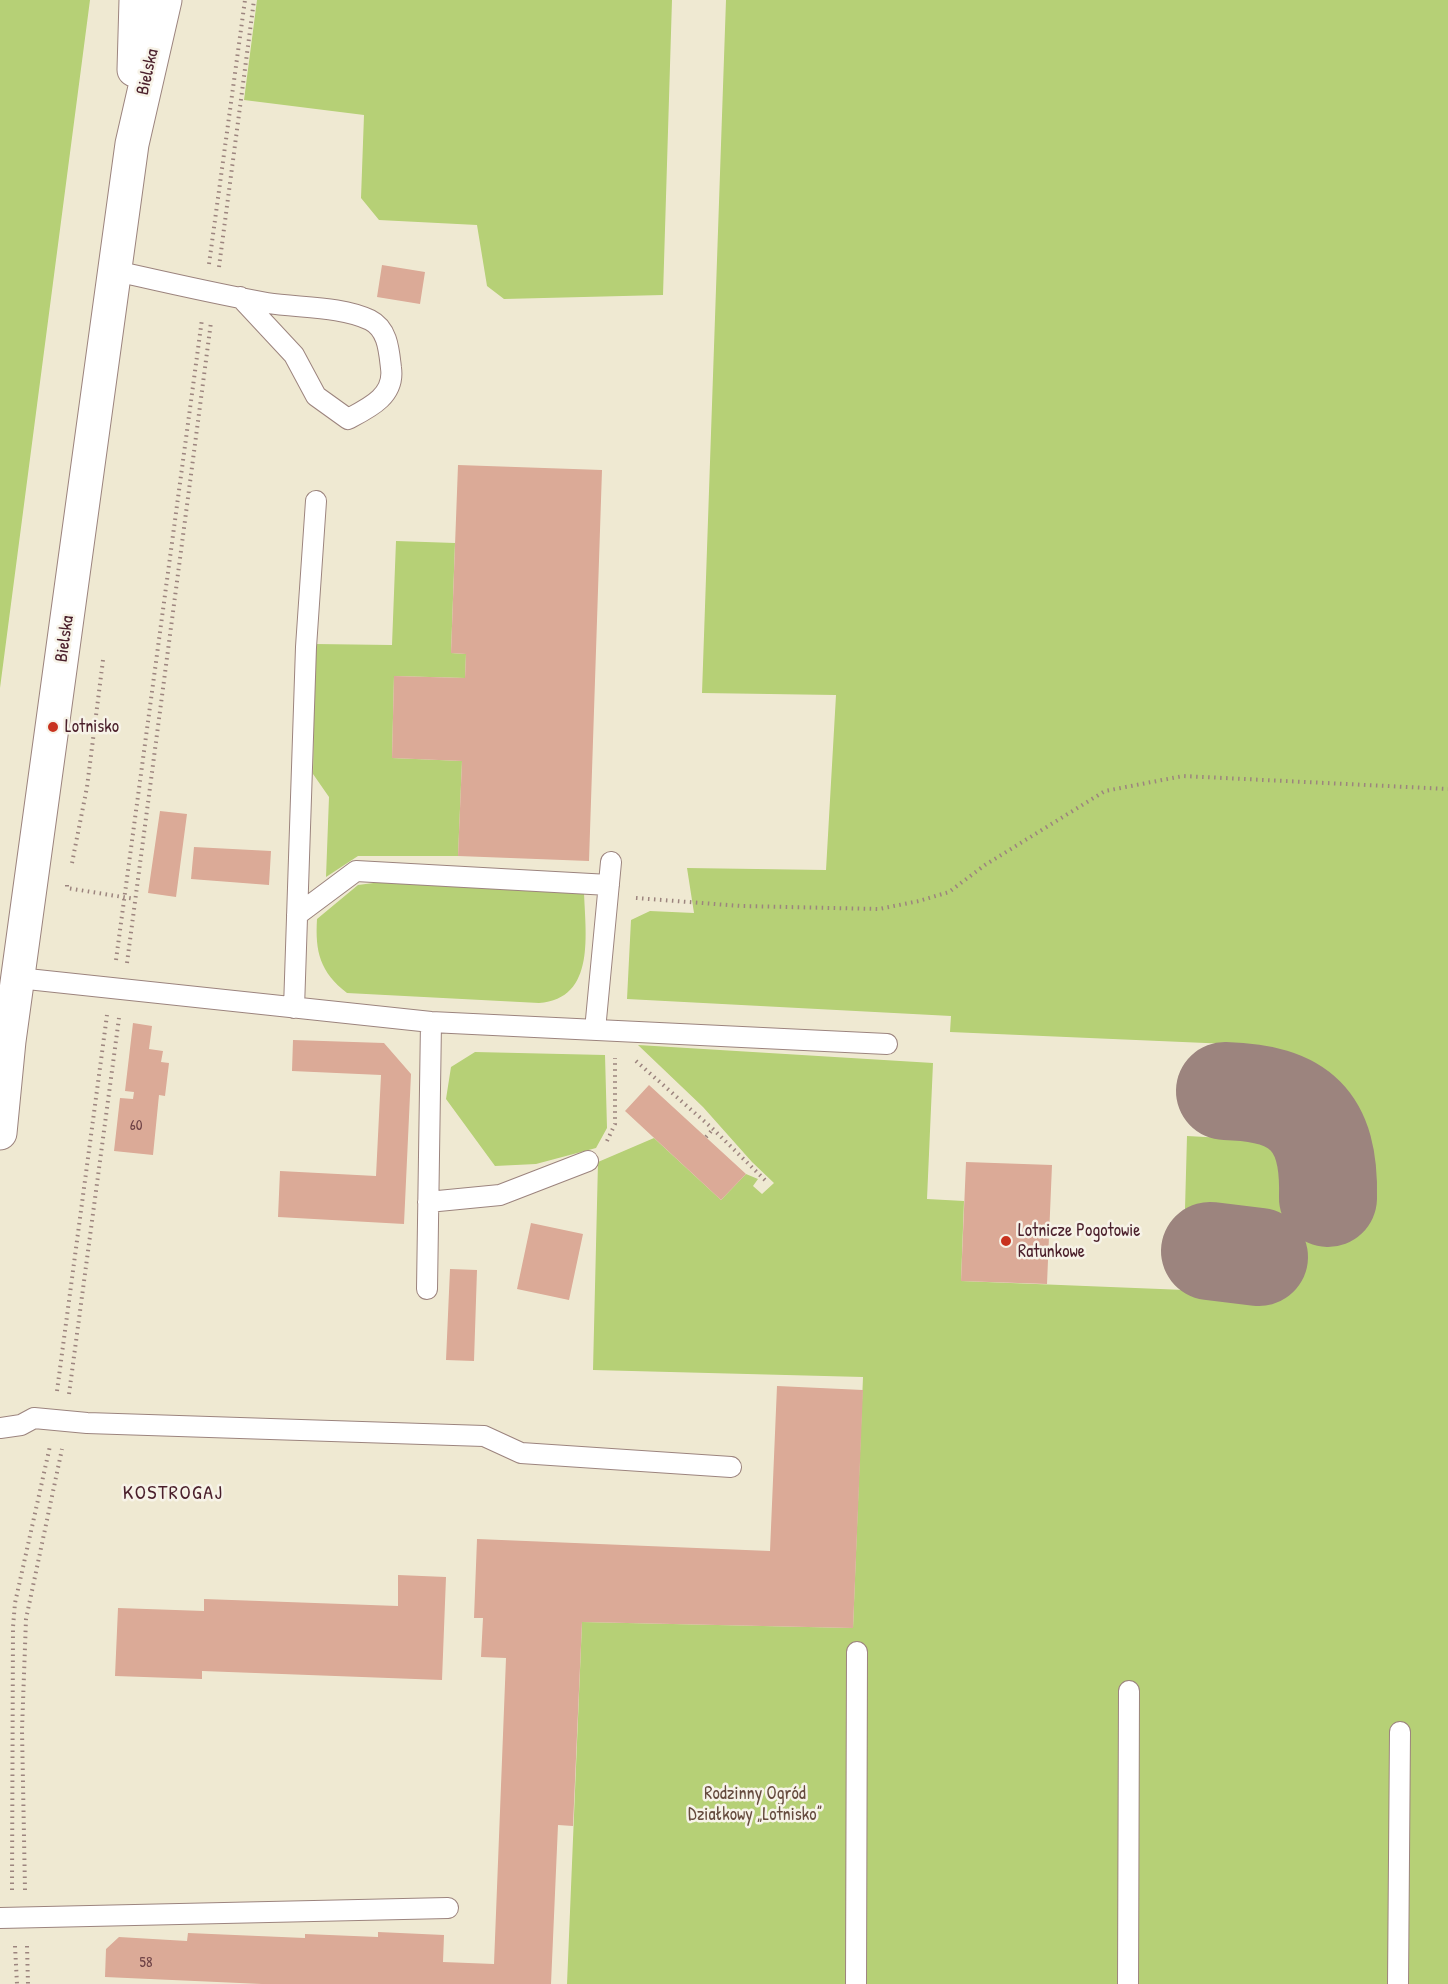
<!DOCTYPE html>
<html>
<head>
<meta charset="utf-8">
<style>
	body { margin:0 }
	canvas { display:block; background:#efe9d2 }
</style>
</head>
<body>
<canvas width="1448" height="1984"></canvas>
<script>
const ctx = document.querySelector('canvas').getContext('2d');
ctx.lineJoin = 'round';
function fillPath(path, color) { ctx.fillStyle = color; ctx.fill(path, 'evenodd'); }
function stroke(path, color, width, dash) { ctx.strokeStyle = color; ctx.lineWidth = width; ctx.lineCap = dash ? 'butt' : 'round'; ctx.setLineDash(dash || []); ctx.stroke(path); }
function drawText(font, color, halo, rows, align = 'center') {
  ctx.font = font + ' "Patrick Hand",sans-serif'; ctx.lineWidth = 5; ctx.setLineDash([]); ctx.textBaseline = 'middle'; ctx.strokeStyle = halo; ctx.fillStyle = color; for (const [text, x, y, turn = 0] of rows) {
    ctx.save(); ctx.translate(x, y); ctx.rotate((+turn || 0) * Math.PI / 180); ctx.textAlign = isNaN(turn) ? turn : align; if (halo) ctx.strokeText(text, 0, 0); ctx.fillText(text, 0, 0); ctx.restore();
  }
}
const green = new Path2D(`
	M0,0H90L0,688Z
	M257,0H672L663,295L504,299L487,286L477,225L379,220L361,198L364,115L244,100Z
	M726,0H1448V1984H567L582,1622L853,1628L863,1377L593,1370L598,1162L654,1138L721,1200L746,1174L758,1179L753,1186L762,1194L774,1183L752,1162L703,1107L638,1045L933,1063L927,1199L964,1201L961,1281L1210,1291L1213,1210L1185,1209L1187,1136L1224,1138L1229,1044L950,1032L951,1016L627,999L631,920L650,911L694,913L687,868L826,870L836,695L702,693Z
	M396,541L455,543L451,653L466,654L465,678L394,676L392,758L462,761L458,856H358L326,877L329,797L313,774L315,644L392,645Z
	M389,881L584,891C585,932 597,999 539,1003L347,993C320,972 315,952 317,919L358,885Z
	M475,1052L605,1055L607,1128L596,1148L536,1164L495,1166L446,1099L451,1067Z`);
const taxiway = new Path2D(`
	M1225,1091C1300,1093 1330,1120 1328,1198
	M1210,1251L1259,1257`);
const building = new Path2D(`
	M382,265L425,272L420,304L377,297Z
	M458,465L602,470L589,861L458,856L462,761L392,758L394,676L465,678L466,654L451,653Z
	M160,811L187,814L176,897L148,893Z
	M194,847L271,851L269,885L191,879Z
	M133,1023L152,1026L149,1049L163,1051L161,1062L169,1063L165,1096L159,1095L153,1155L114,1151L120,1098L133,1099L134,1092L125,1091Z
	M293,1040L384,1043L411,1074L404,1224L278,1217L280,1171L376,1176L381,1075L292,1071Z
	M649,1085L746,1174L721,1200L625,1111Z
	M966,1162L1052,1165L1047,1284L961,1281Z
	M531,1223L583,1234L569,1300L517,1289Z
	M450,1269L477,1270L474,1361L446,1360Z
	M777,1386L863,1390L853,1628L582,1622L573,1826L558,1825L551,1984H262L105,1977L106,1949L119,1937L187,1941L188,1933L305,1938V1934L378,1937V1932L444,1935L443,1962L494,1964L506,1658L481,1657L483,1618H474L477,1539L770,1551Z
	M398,1575L446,1577L442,1680L202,1671V1679L115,1676L118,1608L204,1611V1599L398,1606Z`);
const path = new Path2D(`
	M209,264L245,0
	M219,267L254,0
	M72,863L87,787L103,660
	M67,885V888L135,899
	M636,898L741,906L879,909L919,901L949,892L985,865L1105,791L1183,776L1448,789
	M116,960L202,319
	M127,963L211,322
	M636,1061L713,1129L766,1181
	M706,1137L713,1129
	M607,1141L615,1124V1058
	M57,1391L107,1015
	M69,1394L119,1018
	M12,1890L13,1627L15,1603L50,1446
	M25,1890L22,1730L26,1619L62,1449
	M15,1946L17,1984
	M27,1946L28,1984`);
const service = new Path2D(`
	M115,271C166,282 216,294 267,303C299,308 341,306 370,320C388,329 389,351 391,368C395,396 369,408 348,419L316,396L294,355L240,297
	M297,915L356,871L609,885
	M18,978L431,1022L887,1044
	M294,1008L306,647L316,501
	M595,1030L611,862
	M428,1202L500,1195L588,1161
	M427,1289L431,1022
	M0,1428L21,1425L34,1418L87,1423L484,1436L521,1453L731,1467
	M0,1918L448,1908
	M856,1984L857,1652
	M1128,1984L1129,1691
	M1398,1984L1400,1732`);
const secondary = new Path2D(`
	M134,70L136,0
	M0,1133L9,1041L132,144L165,0`);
const markers = [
	[53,727,6,"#c8321e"],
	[1006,1241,6,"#c8321e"]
];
const numberNames = [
	["60",136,1126],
	["58",146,1963]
];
const streetNames = [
	["Bielska",148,72,-77],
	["Bielska",65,639,-82]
];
const poiNames = [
	["Lotnisko",65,727],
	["Lotnicze Pogotowie",1018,1231],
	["Ratunkowe",1018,1252]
];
const parkNames = [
	["Rodzinny Ogród",755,1794],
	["Działkowy „Lotnisko”",755,1815]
];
const neighbourhoodNames = [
	["KOSTROGAJ",173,1494]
];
fillPath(green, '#b6d076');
stroke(taxiway, '#9c847e', 98);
fillPath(building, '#dbaa97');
stroke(service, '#9c847e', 22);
stroke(secondary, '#9c847e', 35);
stroke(path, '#9c847e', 4, [1.5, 4.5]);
stroke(service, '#fff', 20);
stroke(secondary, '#fff', 33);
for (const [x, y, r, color] of markers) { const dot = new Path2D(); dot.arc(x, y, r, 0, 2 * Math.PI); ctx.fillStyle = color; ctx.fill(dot); stroke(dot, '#f7f3e8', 2); }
drawText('15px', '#6e4246', null, numberNames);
drawText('18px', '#4a1f2b', '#f7f3e8', streetNames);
drawText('18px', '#4a1f2b', '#f7f3e8', poiNames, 'left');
drawText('18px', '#654b3e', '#f7f3e8', parkNames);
ctx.letterSpacing = '1.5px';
drawText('20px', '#4a1f2b', '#f7f3e8', neighbourhoodNames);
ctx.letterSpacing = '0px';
</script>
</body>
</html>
